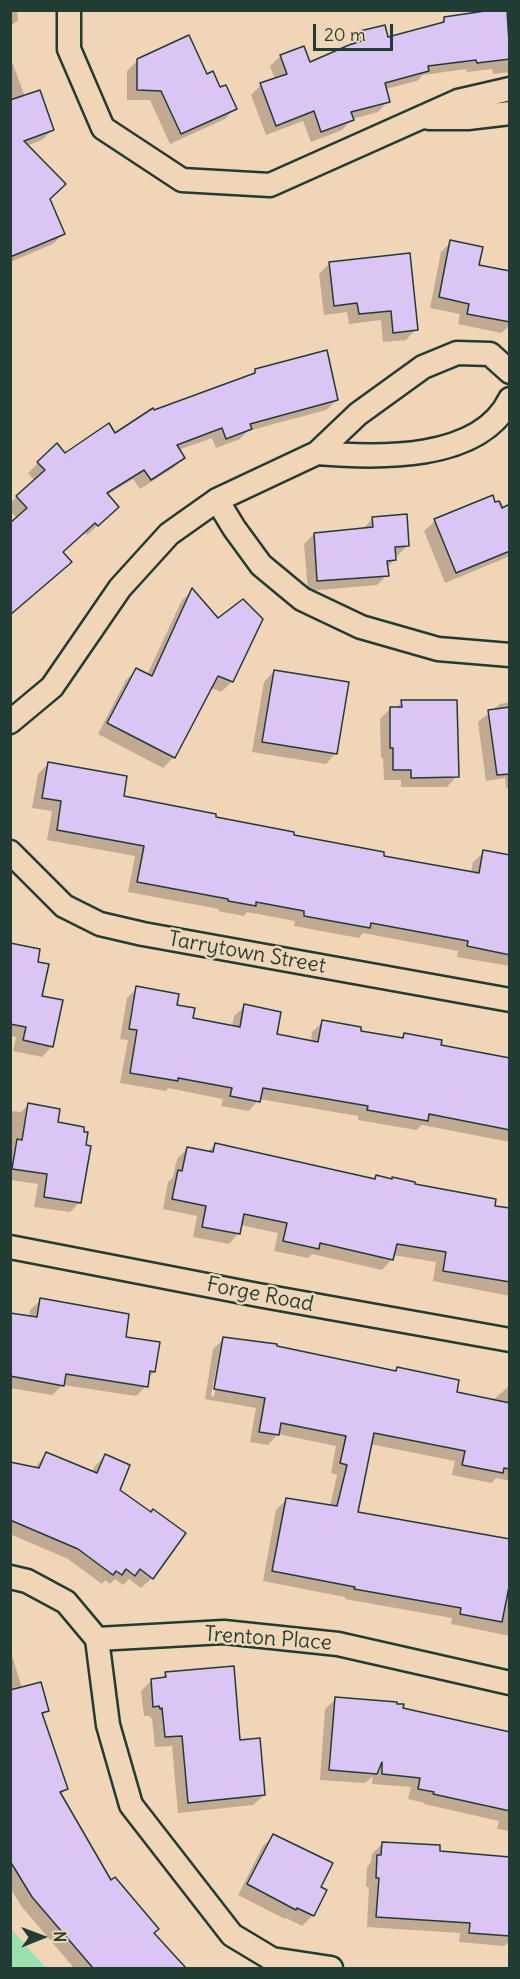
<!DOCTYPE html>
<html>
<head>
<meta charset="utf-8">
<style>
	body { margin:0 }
	#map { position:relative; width:520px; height:1979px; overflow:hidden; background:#f0d5b7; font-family:Delius,sans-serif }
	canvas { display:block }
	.frame { position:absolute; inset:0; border:12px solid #1f3d34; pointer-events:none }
	.north { position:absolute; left:12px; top:1907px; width:60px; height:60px; -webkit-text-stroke:4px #f0d5b7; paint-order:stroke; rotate:89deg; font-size:16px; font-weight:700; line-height:24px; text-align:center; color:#1f3d34 }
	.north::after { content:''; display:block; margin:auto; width:21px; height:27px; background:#1f3d34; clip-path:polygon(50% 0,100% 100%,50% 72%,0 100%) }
	.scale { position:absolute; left:313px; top:24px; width:80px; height:27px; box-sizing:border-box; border:3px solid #1f3d34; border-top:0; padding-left:8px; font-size:18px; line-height:21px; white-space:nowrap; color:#1f3d34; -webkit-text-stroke:4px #f0d5b7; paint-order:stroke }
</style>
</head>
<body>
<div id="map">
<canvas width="520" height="1979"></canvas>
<div class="frame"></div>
<div class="north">N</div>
<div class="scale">20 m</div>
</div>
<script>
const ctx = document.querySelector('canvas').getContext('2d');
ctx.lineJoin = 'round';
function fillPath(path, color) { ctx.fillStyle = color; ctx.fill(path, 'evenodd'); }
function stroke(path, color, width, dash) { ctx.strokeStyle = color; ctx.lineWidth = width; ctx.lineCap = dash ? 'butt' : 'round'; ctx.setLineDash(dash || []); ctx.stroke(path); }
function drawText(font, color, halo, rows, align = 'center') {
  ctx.font = font + ' Delius,sans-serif'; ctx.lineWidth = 5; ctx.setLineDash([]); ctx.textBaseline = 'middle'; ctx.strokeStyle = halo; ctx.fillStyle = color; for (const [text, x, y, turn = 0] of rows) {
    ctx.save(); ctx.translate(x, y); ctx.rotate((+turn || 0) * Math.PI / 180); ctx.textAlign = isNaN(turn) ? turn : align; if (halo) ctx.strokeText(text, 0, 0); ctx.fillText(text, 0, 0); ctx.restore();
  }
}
const green = new Path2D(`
	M11,1929L46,1968H11Z`);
const shadow = new Path2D(`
	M10,10H17L18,20L10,27Z
	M445,18L510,29V72L493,74L492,69L467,72L466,69L423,75L417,81L385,89L388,101L378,112L352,119L342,130L311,142L303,121L266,135L251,95L261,85L275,79L270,66L281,56L309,64L351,46L350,43L360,33L384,27L387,39L437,26Z
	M138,60L206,76L235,108L225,119L170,144L150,100H127V71Z
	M13,64L25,97L52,130L42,140L26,146L63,234L53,244L10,262V65Z
	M451,242L478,266L510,272V325L501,333L458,324L460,314L430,308L441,252Z
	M330,263L416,329L406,340L383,342L381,320L349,324L347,312L324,315L319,274Z
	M255,371L337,400L326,410L248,431L240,439L216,448L212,438L178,450L183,458L173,468L140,489L133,479L107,495V517L87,535L84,532L61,552L59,572L10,615V525L18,519L10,511V503L35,481L28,473L38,463L65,455L115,435L153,412L250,377Z
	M501,501L510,521V556L445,583L424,531L435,521Z
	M373,518L408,545L397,556H395V560L386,568L387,575L377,585L308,591L304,544L314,534L363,529Z
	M192,591L218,620L261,619L232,682L221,692L210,687L174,757L163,768L98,734L126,680L136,670L147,675L182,600Z
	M274,671L336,753L326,764L252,752L264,682Z
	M402,702L457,776L447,787H401V780H384L383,758H381L380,719L390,709H395Z
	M510,702V787L506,788L505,778L486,781L478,722L500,704Z
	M49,763L122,797L382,858L471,873L473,862L484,852L510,857V966L457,957L458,951L363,933L359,938L294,926L295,921L247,912L244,916L218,911L219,909L128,892L135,856L47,840L52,811L32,808L38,774Z
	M10,945L36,963L41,997L52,1046L42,1057L13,1051L16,1037L10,1036Z
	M137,988L175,1006L192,1020L232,1027L234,1016L245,1006L275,1036L311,1042L312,1032L323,1022L359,1032L400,1039L404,1035L439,1046L510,1060V1142L422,1125L416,1130L358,1120V1116L259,1099L249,1111L221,1106L223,1099L168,1088L166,1091L120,1083L128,1040L120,1039L127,998Z
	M28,1105L56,1123L80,1202L70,1212L34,1207L38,1184L10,1180V1111L21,1112Z
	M215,1145L373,1180L376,1177L510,1210V1296L433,1281L436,1262L393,1255L392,1259L382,1270L312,1254L308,1258L274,1251L278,1233L240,1225L239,1233L229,1244L193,1237L197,1216L163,1209L168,1182L173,1177L177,1159L187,1149L207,1152Z
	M41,1300L124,1338L154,1372L148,1378L146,1386L136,1396L63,1385L52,1395L10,1388V1314L29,1318L30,1310Z
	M224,1339L394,1372L397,1369L455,1394L492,1401L510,1385V1481L496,1478L491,1483L452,1475L455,1461L370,1444L356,1514L510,1541V1636L451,1624L452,1618L345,1599V1597L263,1581L276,1510L287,1499L330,1506L337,1475L331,1473L336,1446L278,1434L268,1445L250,1442L256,1408L205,1399L213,1349ZM220,1348H223L214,1397L211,1396Z
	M46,1454L92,1473L95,1466L105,1456L152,1578L141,1588L129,1579L123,1585L115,1579L110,1584L105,1580L102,1584L68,1559L10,1534V1464L34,1469Z
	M10,1649L22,1688L47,1711L42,1716L66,1789L60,1795L111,1883L184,1968H74L22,1907L10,1888Z
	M166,1674L239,1741L264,1795L253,1805L178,1813L172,1746L155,1747L152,1718H150V1716H144L141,1691L152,1680L160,1679Z
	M336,1699L402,1709L510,1742V1831L497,1829L499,1821L424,1804L425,1803L408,1799L411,1787L372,1784L373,1776L365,1783L320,1780L325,1709Z
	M274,1836L319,1888L325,1891L313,1915L302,1926L286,1918L285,1919L238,1895L263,1846Z
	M383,1843L438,1852L510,1859V1941L504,1946L459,1942L460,1933L367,1927L369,1887H366L367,1867L371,1862L372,1854Z`);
const building = new Path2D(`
	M492,10H507L510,59L477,63L476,60L428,66L429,71L385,83L390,102L351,112L354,120L321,132L314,111L276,126L260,83L287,74L280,55L304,46L310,62L349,45L362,41L360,31L385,25L388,37L444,22V17Z
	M189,35L207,74L213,71L220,87L226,85L237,109L181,134L161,91L137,90V59Z
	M40,90L54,130L24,141L66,184L50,199L65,234L10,257V100Z
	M450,240L483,247L479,265L510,271V322L467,314L469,304L439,297Z
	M410,253L418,330L393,333L391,311L359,314L357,303L334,306L329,262Z
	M327,350L338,400L250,424L252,429L226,439L222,428L177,445L185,458L151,480L144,470L107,493L119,507L98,526L95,523L63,552L72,562L10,615V523L27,508L16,496L45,470L37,462L57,443L65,453L109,423L115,433L153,408L154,410L255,373V369Z
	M493,495L495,502L499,501L502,508L510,504V551L456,573L434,519Z
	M407,514L409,546L395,547L396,560L387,561L389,576L317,581L314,533L373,527L372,517Z
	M192,588L218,618L243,599L263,619L233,682L218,676L175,758L107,723L136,668L152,676Z
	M274,670L349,682L337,754L262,742Z
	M401,700H457L459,777L411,778V770H393V748H390V707H402Z
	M510,707V774L497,775L488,710Z
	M48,762L127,776L124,796L216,814V817L294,832V835L384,852V856L479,873L483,850L510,855V955L467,946L468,941L371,923L370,928L304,916V911L256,902V906L228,901V899L137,882L144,846L57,830L61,801L42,798Z
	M10,943L40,949L38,962L49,964L42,996L63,1000L53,1047L23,1040L26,1027L10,1024Z
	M136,986L179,994L177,1005L195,1008L193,1018L240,1027L244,1004L281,1012L277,1034L318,1042L322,1020L361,1027V1031L403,1038L404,1033L442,1040L441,1045L510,1058V1130L429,1114L428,1121L367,1110L368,1106L263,1088L260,1102L230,1096L232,1088L178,1078V1081L130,1073L137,1030L129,1029Z
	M28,1103L60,1109L58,1122L84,1127V1132H88L86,1145L91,1146L81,1203L44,1197L47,1174L12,1169L17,1139L22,1140Z
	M215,1143L375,1179L376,1175L392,1179V1177L415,1182V1184L496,1199L495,1206L510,1208V1282L443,1271L446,1252L397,1244L393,1260L320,1243L319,1249L283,1241L287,1223L244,1214L240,1234L202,1227L206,1206L172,1199L178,1170L182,1171L187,1147L213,1152Z
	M40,1298L129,1314L126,1337L160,1342L155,1372L150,1371L148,1387L66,1374L64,1386L10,1376V1313L37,1317Z
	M223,1337L277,1344V1346L396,1371L397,1367L459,1380L457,1392L510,1403V1469L504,1468L503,1473L462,1465L465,1451L374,1433L358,1512L510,1539V1582L502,1622L460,1614L461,1608L354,1589L355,1587L272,1571L286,1498L337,1506L347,1465L340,1463L346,1436L281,1423L279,1435L259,1432L265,1398L214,1389Z
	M46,1452L97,1473L105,1454L130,1465L120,1490L151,1512L153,1509L186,1533L153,1579L140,1569L135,1576L126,1569L122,1575L116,1571L113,1575L78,1549L10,1520V1462L39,1468Z
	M234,1666L240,1740L260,1738L265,1795L188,1803L182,1736L165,1737L162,1708L160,1709L159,1706L153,1707L151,1679L166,1677L165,1672Z
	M41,1682L49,1711L42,1713L68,1789L60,1792L111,1880L115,1877L159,1929L154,1933L186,1968H93L32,1897L10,1861V1690Z
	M335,1697L397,1702V1704H404L403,1708L510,1732V1811L433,1794L434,1792L418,1789L420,1778L382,1774V1762L377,1774L329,1770Z
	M273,1834L333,1863L321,1887L327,1890L314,1916L297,1908L296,1910L247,1884Z
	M382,1842L440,1845V1851L510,1857V1936L469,1933L470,1923L376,1917L379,1878H376L377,1855H381Z`);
const street = new Path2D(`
	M69,10V49L103,128L182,180L270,185L458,101L510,89
	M429,118H468L510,113
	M317,453C376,458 480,462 510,399
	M217,500L234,528L261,565L302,599L361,627L438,649L510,655
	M10,722L52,687L120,588L169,534L217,500L317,453L358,414L423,367L457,353L490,354L510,372
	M10,852L64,906L100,924L143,934L510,1000
	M10,1247L258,1295L510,1340
	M10,1577L27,1581L66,1602L97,1639L224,1632L338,1644L510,1683
	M97,1639L108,1725L131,1805L232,1935L272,1959L331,1968`);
const streetNames = [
	["Tarrytown Street",247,953,10],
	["Forge Road",260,1295,11],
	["Trenton Place",268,1639,4]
];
fillPath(green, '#99e1af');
fillPath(shadow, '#0003');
fillPath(building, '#dac5f5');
stroke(building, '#1f3d34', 1.5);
stroke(street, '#1f3d34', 27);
stroke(street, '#f0d5b7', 22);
drawText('21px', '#1f3d34', '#f0d5b7', streetNames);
</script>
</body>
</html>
